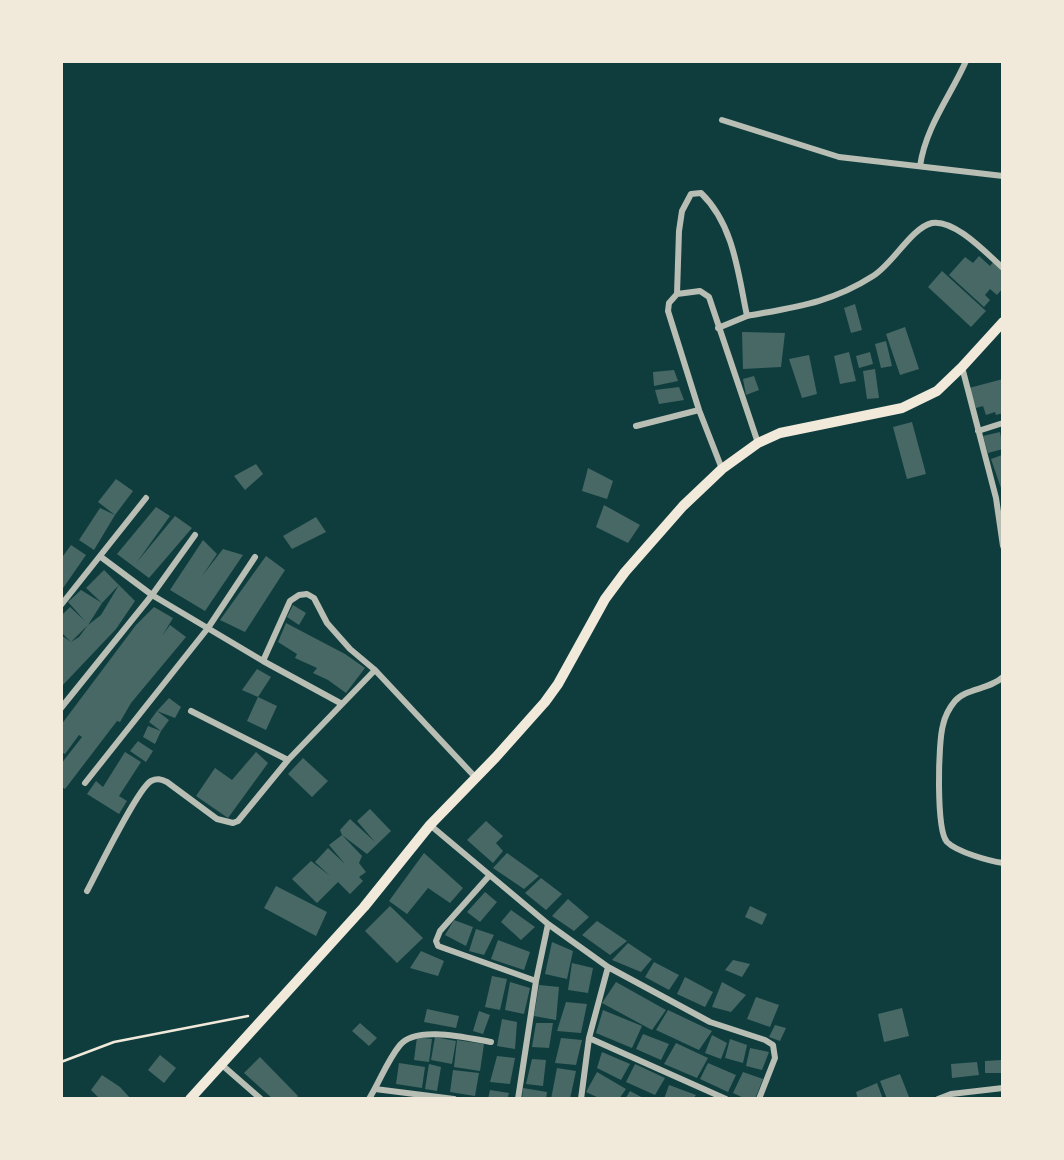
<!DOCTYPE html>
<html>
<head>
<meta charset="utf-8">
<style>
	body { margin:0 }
	#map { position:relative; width:1064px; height:1160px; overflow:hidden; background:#0f3d3e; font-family:Poppins,sans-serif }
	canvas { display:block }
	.frame { position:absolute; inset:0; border:63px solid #f1e9da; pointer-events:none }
</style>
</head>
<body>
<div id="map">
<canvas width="1064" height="1160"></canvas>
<div class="frame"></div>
</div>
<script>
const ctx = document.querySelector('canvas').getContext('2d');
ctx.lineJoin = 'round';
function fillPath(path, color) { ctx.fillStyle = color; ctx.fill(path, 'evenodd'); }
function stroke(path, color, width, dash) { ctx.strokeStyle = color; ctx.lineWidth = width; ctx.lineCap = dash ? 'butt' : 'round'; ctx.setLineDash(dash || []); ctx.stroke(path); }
const building = new Path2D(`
	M979,256L990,266L994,261L1003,269V288L997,295L990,289L985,295L990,300L984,307L949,275L965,257L973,263Z
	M942,271L986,311L971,327L928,287Z
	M855,304L862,330L851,333L844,308Z
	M905,327L919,369L900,375L886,334Z
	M742,332L785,333L781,367L743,369Z
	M886,341L892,366L881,368L875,344Z
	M849,352L856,381L840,384L834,356Z
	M870,352L873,364L859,368L856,356Z
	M809,355L817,394L802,398L789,359Z
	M875,369L879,398L867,399L863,371Z
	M674,370L678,381L654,386L653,372Z
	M754,376L759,390L746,395L743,379Z
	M1003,379V413L996,415L995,412L986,415L983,406L976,408L969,388Z
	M679,387L684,400L659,404L655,390Z
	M912,422L926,474L907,479L893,427Z
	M1000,432L1003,449L988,453L983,436Z
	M1002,455L1003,459L1002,491L991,459Z
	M256,464L263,474L245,490L234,476Z
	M588,468L613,481L607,499L582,491Z
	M116,479L133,491L115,515L94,550L79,540L100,508L115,515L98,502Z
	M604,505L640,525L628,543L596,527Z
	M156,507L170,516L137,562L175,516L192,528L149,578L117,554Z
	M316,517L326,532L292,549L283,536Z
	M203,540L217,554L202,576L223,549L243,555L205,611L170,590Z
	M71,545L86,555L61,591V559Z
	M266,556L285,570L245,632L220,620Z
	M104,570L119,585L102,603L88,625L71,642L61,632V616L70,607L85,621L68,602L81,590L102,603L86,588Z
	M119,585L135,601L116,629L61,687V635L71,642L79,637L88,625L101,615Z
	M293,605L306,613L299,625L287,617Z
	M154,607L173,618L162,636L170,625L186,637L131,703L120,722L117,721L65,789L61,786V764L82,737L79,735L65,754L61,752V725L136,625Z
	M286,623L345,654L365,668L346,693L328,680L313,673L317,668L295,658L297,654L278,642Z
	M257,669L271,677L258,697L277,706L266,730L247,721L258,697L242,690Z
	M169,698L181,707L175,718L157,711Z
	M157,711L169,720L161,731L149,722Z
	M148,726L161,731L155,744L143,737Z
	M138,741L153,751L146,762L130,751Z
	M125,752L141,762L119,796L127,801L119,814L87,794L96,781L103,787Z
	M256,752L268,763L228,818L196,796L215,768L232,780Z
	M303,758L328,781L312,797L288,774Z
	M370,809L391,831L367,854L342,835L362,856L359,863L366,872L359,877L363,881L350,894L338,882L317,903L292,879L311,861L330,876L315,862L328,848L345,864L329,845L342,835L340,830L350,819L375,842L357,821Z
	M486,821L503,836L496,843L503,851L493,863L467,840Z
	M424,853L463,888L450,903L428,888L407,914L389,901Z
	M507,853L539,876L524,889L493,868Z
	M541,878L562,894L546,910L525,893Z
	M276,886L327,912L316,936L264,908Z
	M485,892L497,902L480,922L467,912Z
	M568,899L589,917L574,931L552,916Z
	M390,906L423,938L397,963L365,931Z
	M750,906L767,914L762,925L745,917Z
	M511,910L535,927L521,940L501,922Z
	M454,920L473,927L466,946L445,935Z
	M597,921L627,941L610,955L582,935Z
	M476,929L494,935L484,955L469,951Z
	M498,940L530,952L524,970L491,959Z
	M552,942L573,951L567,979L545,974Z
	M628,943L652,959L641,972L612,960Z
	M421,951L444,961L438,976L410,968Z
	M733,960L750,964L742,977L725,970Z
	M654,962L679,975L669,990L645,977Z
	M572,963L593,968L588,993L568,990Z
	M492,976L507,979L500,1010L485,1007Z
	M685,977L713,992L705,1007L677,994Z
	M510,982L530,988L524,1014L505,1010Z
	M616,982L666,1010L652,1030L602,1003Z
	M722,982L746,995L731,1012L712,1007Z
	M539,985L559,987L556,1020L534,1016Z
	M756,997L779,1005L770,1027L747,1019Z
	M566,1002L587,1004L581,1033L557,1031Z
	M902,1008L909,1036L884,1042L878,1014Z
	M427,1009L459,1016L456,1028L424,1022Z
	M603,1010L642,1026L632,1048L596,1033Z
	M668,1010L712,1031L699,1050L656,1030Z
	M479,1011L490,1015L483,1034L473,1031Z
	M502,1019L517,1022L515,1049L497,1046Z
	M360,1023L377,1038L369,1046L352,1031Z
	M536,1023H553L549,1048L532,1047Z
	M775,1025L786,1028L780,1041L769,1037Z
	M643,1034L669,1044L661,1060L636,1049Z
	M712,1035L727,1043L721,1059L705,1053Z
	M417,1037L432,1039L429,1062L414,1060Z
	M435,1037L456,1041L452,1064L431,1060Z
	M561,1038L582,1040L576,1065L555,1063Z
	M730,1039L747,1045L743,1063L725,1058Z
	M457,1040L484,1044L480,1071L454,1067Z
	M676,1043L708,1058L697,1078L664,1064Z
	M750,1048L769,1052L762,1070L746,1066Z
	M602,1052L630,1064L621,1080L597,1068Z
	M160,1055L176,1068L164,1083L148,1070Z
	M497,1056L515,1058L510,1084L490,1082Z
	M260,1057L298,1096L295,1099H273L244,1073Z
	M532,1059L546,1060L543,1086L526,1084Z
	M1002,1060L1003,1073H985V1061Z
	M977,1062L979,1075L952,1078L951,1064Z
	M399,1063L425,1067L422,1088L396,1084Z
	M708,1063L736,1075L728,1092L700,1079Z
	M429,1064L441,1067L437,1091L425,1089Z
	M635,1064L665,1078L655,1095L626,1082Z
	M557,1068L576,1071L570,1099H551Z
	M453,1070L479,1073L475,1096L450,1092Z
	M597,1072L626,1089L619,1099H601L586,1092Z
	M743,1072L763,1079L755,1099H746L733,1093Z
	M900,1074L909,1097L887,1099L880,1081Z
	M102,1075L120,1087L131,1099H100L91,1090Z
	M877,1083L883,1099H858L856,1092Z
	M669,1085L696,1095L693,1099H664Z
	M523,1088L547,1092L546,1099H522Z
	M490,1090L509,1093L507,1099H488Z
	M630,1091L645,1099H625Z`);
const path = new Path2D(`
	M61,1062L114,1042L248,1016`);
const minor = new Path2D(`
	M722,120L839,157L1003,176
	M920,166C926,126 950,97 966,61
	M677,294L700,291L709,297L758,443
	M718,328L747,316
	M962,367L996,498L1003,546
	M636,426L699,410
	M978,431L1003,423
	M722,469L699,410L668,311L669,303L677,294L679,231L682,211L691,194L701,193C734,225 738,273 747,316C795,307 831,303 873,276C893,264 911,228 932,223C955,219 987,254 1003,268
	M101,557L152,595L263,661L342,704
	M61,605L146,498
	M263,661L290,601L299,595L307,594L314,598L327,623L350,649L375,670L476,778
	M1003,677C989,690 966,688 955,701C950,707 945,716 943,725C938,742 936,830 947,842C957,852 989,861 1003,863
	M61,708L152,595L195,535
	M191,711L288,760
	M85,783L208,628L255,557
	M430,825L548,924L608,967L710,1022L765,1040L773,1045L775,1058L759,1099
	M489,876L440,931L436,941L438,946L536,981
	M87,891C97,872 138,788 151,781C157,778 161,779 167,782L217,819L233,823L238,821L288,760L375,670
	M589,1038L726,1099
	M222,1065L261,1099
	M375,1089L454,1099
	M369,1099C380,1081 387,1061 400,1045C416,1025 468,1038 491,1042
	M518,1099L536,981L548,924
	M581,1099L589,1038L608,967
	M938,1099L951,1094L1003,1088`);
const trunk = new Path2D(`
	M190,1099L364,907L430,825L496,757L545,702L558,684L605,599L625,572L683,506L722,469L758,443L780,433L902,408L937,391L962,367L1003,322`);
fillPath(building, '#486865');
stroke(path, '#f1e9da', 2.5);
stroke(minor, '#b8beb3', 6);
stroke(trunk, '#f1e9da', 10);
</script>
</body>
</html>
